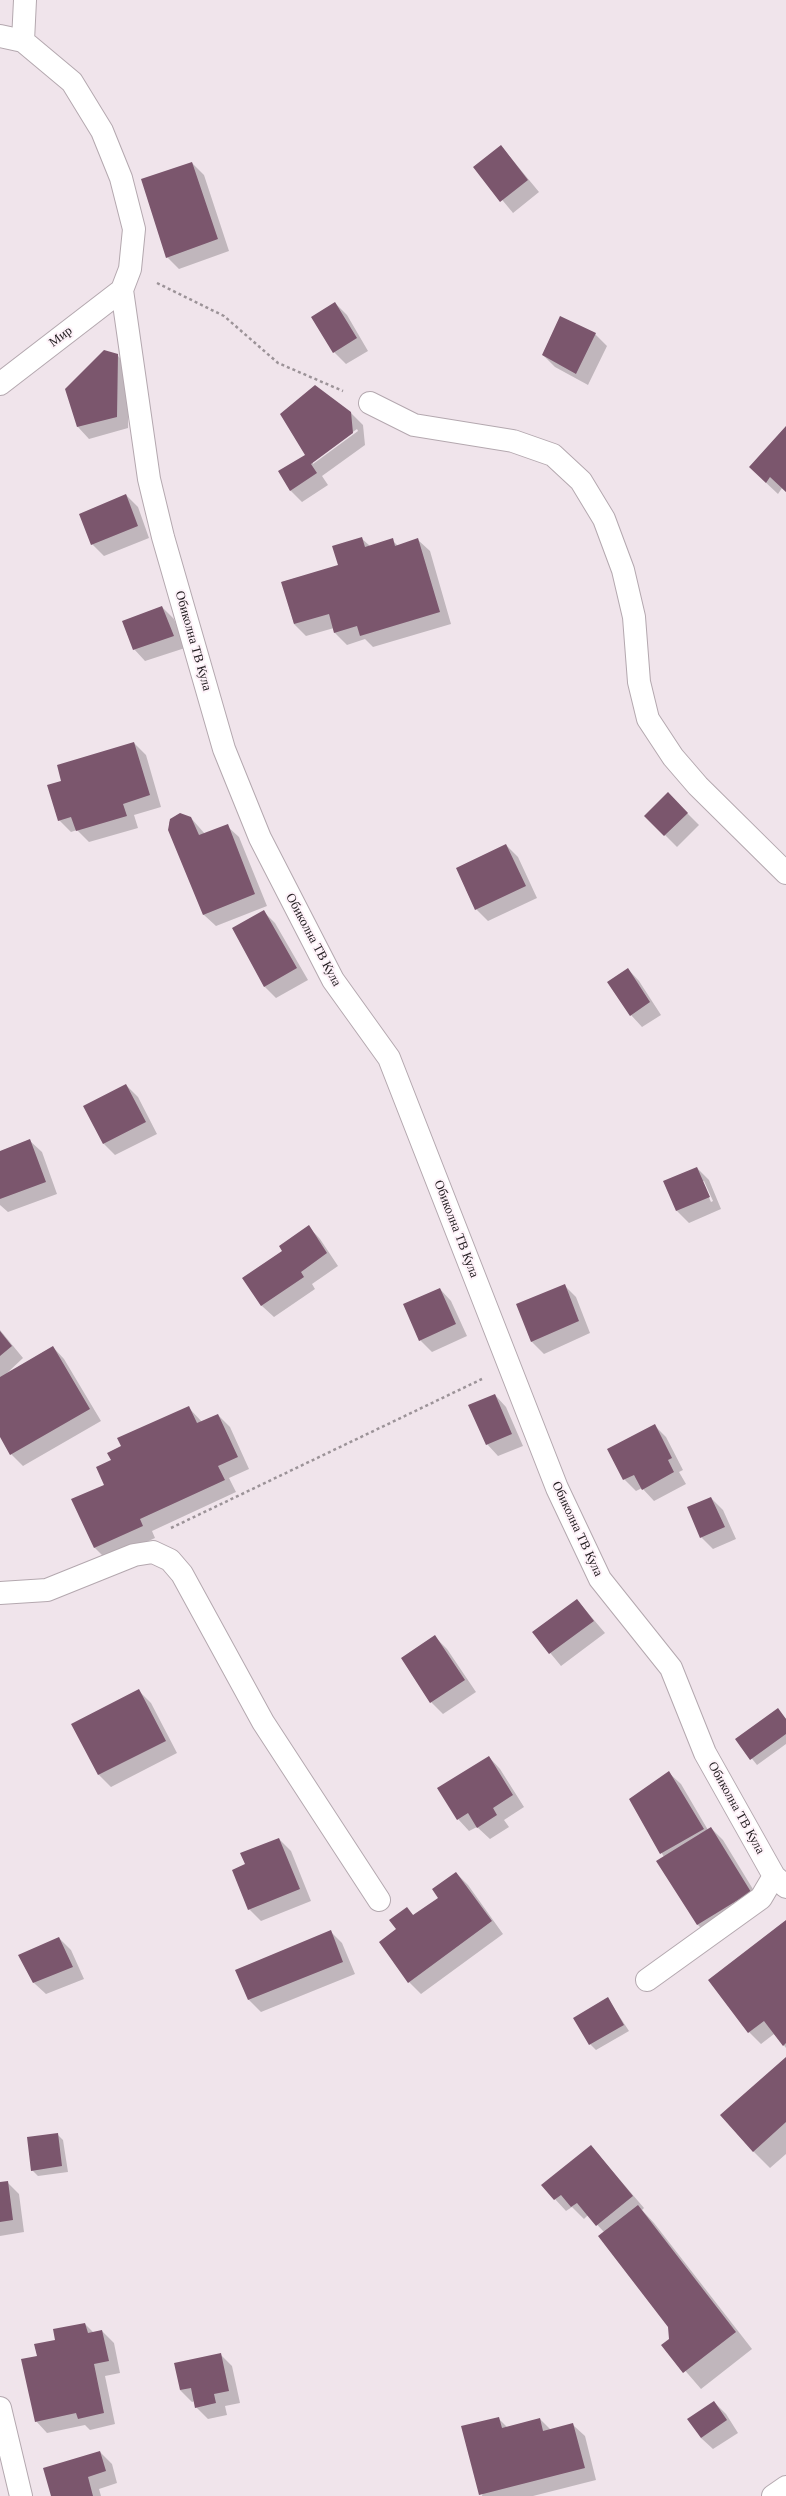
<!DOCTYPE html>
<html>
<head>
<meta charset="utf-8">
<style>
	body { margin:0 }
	canvas { display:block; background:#f0e4eb }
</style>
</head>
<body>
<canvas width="786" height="2496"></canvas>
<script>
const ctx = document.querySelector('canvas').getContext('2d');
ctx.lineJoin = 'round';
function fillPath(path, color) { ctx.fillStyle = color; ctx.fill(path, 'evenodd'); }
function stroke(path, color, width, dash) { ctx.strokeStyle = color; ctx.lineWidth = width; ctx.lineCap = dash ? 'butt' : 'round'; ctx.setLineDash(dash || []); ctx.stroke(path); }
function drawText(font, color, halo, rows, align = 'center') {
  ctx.font = font + ' Georgia,serif'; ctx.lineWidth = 4; ctx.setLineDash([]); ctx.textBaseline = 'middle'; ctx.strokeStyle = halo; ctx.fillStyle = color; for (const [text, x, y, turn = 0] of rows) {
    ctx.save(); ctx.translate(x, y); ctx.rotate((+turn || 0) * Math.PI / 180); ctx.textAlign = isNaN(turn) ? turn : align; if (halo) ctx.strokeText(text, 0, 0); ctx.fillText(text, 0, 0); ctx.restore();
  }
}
const shadow = new Path2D(`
	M501,146L539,192L513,213L475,167Z
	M192,163L204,175L229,251L179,269L167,257Z
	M335,303L347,315L368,351L346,364L334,352Z
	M595,334L607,346L588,385L555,367L543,355Z
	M117,355L129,367L128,428L89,439L78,427L66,389Z
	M351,413L363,425L365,445L322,476L328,485L302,502L290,490L306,455ZM357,429L358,431L313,464V461Z
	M786,427V492L782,488L778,494L762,479Z
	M126,495L138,507L149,538L104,556L92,544Z
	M361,538L370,546L392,540L398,546L418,540L430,551L451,624L373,647L365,639L347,645L335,633L334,628L306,636L294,624L282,582L339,566Z
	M162,607L174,619L185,648L145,661L134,649Z
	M134,743L146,755L161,807L134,815L138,828L89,842L77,830L71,832L59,820L62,781Z
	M668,794L699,825L677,847L646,816Z
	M177,815L191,818L205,834L227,826L239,837L267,906L216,926L204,915L169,830V822Z
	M506,845L518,857L537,898L488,921L476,909Z
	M263,911L275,923L308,980L276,998L264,986Z
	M628,969L639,981L661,1015L642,1027L631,1015Z
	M126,1085L138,1097L157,1134L115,1155L104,1144Z
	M30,1141L42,1152L57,1194L8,1212L0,1205V1152Z
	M697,1168L709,1180L721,1209L689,1223L677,1211L665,1182ZM702,1181H704L713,1201L711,1202Z
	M309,1227L320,1239L338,1266L312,1284L315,1289L274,1317L262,1306L244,1278L284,1251Z
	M564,1285L576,1297L590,1333L544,1354L532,1342L517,1305Z
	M440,1289L451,1301L467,1336L432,1352L420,1340Z
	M0,1330L23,1358L5,1375L53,1347L64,1359L101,1421L23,1466L11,1454L0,1435Z
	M495,1395L506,1407L523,1446L498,1456L487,1444Z
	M189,1408L202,1422L218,1415L230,1427L249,1469L229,1478L236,1492L152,1531L155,1538L107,1560L95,1548L73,1500L105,1485L112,1461Z
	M654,1425L666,1437L683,1470L679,1472L686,1484L654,1501L642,1488L636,1491L624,1479Z
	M711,1498L723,1510L736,1539L713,1549L701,1537Z
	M577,1600L605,1633L561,1666L533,1632Z
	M435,1637L447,1649L476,1692L443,1714L431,1702Z
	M139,1691L151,1703L177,1753L111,1787L99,1775L73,1724Z
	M783,1716L786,1719V1744L757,1765L737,1740Z
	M489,1757L500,1769L524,1807L504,1820L509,1827L490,1839L477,1827L469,1831L458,1819Z
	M669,1773L681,1784L708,1830L711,1828L723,1840L762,1904L709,1936L697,1924L664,1857L630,1799Z
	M279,1839L291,1851L311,1901L261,1921L249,1909Z
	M456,1873L468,1885L503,1934L421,1994L409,1982L397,1929L407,1909L414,1916L439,1898Z
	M786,1922V2048L774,2034L761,2044L749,2032L709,1980Z
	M331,1932L342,1943L355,1974L261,2012L249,2000L237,1970Z
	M59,1938L71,1950L84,1979L46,1994L34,1983Z
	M608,1999L629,2031L596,2050L590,2044Z
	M786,2059V2154L770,2168L753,2151Z
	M57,2134L63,2140L68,2172L38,2176L32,2170Z
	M591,2146L644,2208L642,2210L654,2223L752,2349L701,2389L663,2345L670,2340L669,2326L604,2232L588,2215L584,2219L572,2207L566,2211L542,2185Z
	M7,2182L19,2194L24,2232L0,2236V2183Z
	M85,2324L94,2333L102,2331L114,2343L120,2373L105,2376L115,2424L90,2430L85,2425L47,2433L36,2421L38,2357L56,2341Z
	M220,2354L232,2366L240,2403L225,2406L227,2415L208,2419L196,2407L195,2401L192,2402L180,2390Z
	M714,2402L726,2414L738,2433L713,2449L701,2438Z
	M498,2418L508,2428L540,2419L551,2430L573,2425L585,2436L596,2480L533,2496H482Z
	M100,2452L112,2464L117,2483L99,2489L101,2496H52Z`);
const building = new Path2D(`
	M501,145L528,180L500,202L473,167Z
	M192,162L218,239L166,258L141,179Z
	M335,302L357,338L333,353L311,317Z
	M560,316L596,333L576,374L542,355Z
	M104,350L118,354L117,417L77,427L65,389Z
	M315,385L351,412L353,433L311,464L317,473L290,491L278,471L305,455L280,414Z
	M786,426V492L770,477L766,483L749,467Z
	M126,494L138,526L91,545L79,514Z
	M362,537L365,547L393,538L395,546L418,538L440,612L360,636L357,626L334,633L329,614L294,624L281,582L338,565L332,546Z
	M162,606L174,636L133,650L122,621Z
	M134,742L150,795L123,804L127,816L76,831L71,817L58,821L47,785L61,781L57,765Z
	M668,792L688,813L664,836L644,816Z
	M180,813L191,817L199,835L228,824L255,894L203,915L168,830L170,819Z
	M506,844L526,886L475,910L456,868Z
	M264,910L297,968L264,987L232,928Z
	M628,968L650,1002L630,1016L607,982Z
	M126,1084L146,1122L103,1144L83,1106Z
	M30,1139L46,1182L0,1199V1151Z
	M697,1167L710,1197L676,1211L663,1181Z
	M309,1225L327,1253L301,1272L304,1277L261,1306L242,1278L282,1251L279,1246Z
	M565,1284L579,1321L531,1342L516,1304Z
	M440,1288L456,1324L419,1341L403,1304Z
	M0,1331L12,1346L0,1356Z
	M53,1346L90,1409L10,1455L0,1437V1377Z
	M495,1394L512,1434L486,1445L468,1405Z
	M189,1406L197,1423L218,1414L238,1457L218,1466L225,1480L140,1519L143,1526L94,1548L71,1499L104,1485L96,1467L111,1460L107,1453L121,1446L117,1438Z
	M655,1424L672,1458L668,1460L674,1472L642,1490L634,1475L623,1480L607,1449Z
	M711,1497L725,1527L700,1538L687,1507Z
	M577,1599L594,1621L549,1654L532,1632Z
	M435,1635L465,1680L430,1703L401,1658Z
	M139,1689L166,1741L98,1775L71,1724Z
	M778,1708L786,1719V1734L750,1760L735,1739Z
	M489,1756L513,1795L493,1808L497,1815L477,1828L468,1813L457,1820L437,1788Z
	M669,1771L704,1829L660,1854L629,1799Z
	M711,1827L751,1892L697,1925L656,1861Z
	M279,1838L300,1889L248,1910L232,1870L245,1864L240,1853Z
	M456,1872L492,1921L408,1983L379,1942L396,1929L389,1920L407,1907L413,1915L438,1898L432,1889Z
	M786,1920V2043L783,2046L764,2021L748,2033L708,1980Z
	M331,1930L343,1962L248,2000L235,1970Z
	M59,1937L73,1967L33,1983L18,1955Z
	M608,1997L624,2025L589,2045L573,2018Z
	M786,2057V2122L753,2152L720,2115Z
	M58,2133L62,2166L31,2171L27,2137Z
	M591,2145L633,2196L596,2226L577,2203L571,2207L561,2195L554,2200L541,2185Z
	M8,2181L13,2220L0,2222V2182Z
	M638,2205L736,2332L683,2373L661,2345L669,2339L668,2327L598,2236Z
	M85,2323L88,2333L102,2330L109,2361L94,2364L104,2413L78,2419L76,2413L35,2422L21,2359L37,2356L34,2344L55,2340L53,2329Z
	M221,2353L229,2391L214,2394L216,2403L195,2408L191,2388L180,2390L174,2363Z
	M714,2401L727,2420L701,2438L687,2419Z
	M499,2417L502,2428L540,2418L543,2431L573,2423L585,2468L479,2495L461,2426Z
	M100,2451L106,2471L88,2477L93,2496H51L43,2468Z`);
const path = new Path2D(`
	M157,283L224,316L278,363L343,391
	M171,1528L482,1379`);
const minor = new Path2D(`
	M0,36L23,41L72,82L102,131L121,178L134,229L130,269L122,290L149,479L163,537L224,749L260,838L333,980L389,1058L557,1488L600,1579L671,1668L705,1753L774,1876L786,1887
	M23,41L25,0
	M0,384L122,290
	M370,403L414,425L513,441L553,455L581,481L604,519L623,570L634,617L639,682L648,719L673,757L698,786L786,873
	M0,1593L47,1590L134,1555L153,1552L170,1560L182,1574L263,1722L379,1900
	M647,1980L761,1898L774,1876
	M0,2408L21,2496
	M773,2496L786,2487`);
const streetNames = [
	["Мир",61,337,-37],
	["Обиколна ТВ Кула",193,641,74],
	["Обиколна ТВ Кула",313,940,62],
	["Обиколна ТВ Кула",456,1229,69],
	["Обиколна ТВ Кула",577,1529,65],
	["Обиколна ТВ Кула",736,1808,61]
];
fillPath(shadow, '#0003');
fillPath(building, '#7b566d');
stroke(minor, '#b4a8af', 24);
stroke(path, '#9c9398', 2.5, [3, 3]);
stroke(minor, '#fff', 22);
drawText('13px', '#211c1f', '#fef2f9', streetNames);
</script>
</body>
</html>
